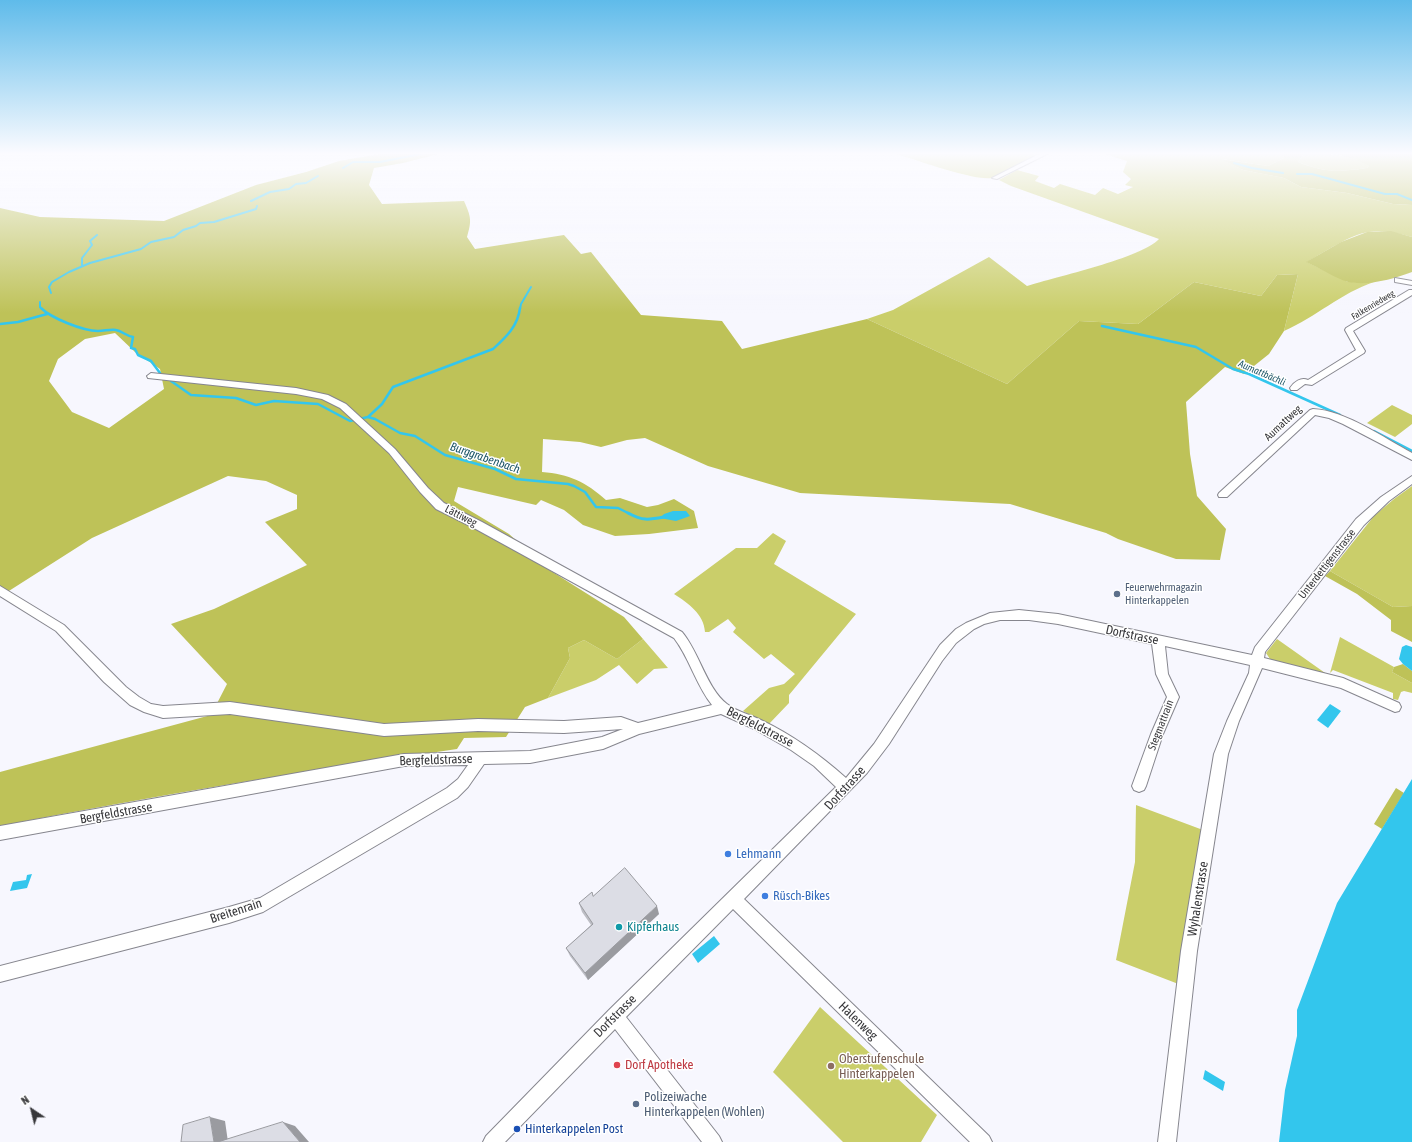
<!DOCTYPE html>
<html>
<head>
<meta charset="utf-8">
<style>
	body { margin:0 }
	#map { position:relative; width:1412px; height:1142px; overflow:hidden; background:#f7f7fe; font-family:"Asap Condensed",sans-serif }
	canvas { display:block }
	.north { position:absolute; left:12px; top:1090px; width:40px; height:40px; -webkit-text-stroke:3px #fff; paint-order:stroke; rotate:325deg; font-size:11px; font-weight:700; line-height:16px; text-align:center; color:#38383b }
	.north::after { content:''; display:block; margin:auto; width:14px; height:18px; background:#38383b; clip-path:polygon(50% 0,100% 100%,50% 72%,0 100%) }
</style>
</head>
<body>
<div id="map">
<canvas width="1412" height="1142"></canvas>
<div class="north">N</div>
</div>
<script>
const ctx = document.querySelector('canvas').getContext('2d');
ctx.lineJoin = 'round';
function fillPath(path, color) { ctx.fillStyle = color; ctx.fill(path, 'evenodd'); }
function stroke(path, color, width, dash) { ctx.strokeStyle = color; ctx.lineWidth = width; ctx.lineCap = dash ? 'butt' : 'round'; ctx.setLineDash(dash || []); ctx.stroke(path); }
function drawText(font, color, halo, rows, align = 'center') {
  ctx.font = font + ' "Asap Condensed",sans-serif'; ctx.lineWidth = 3; ctx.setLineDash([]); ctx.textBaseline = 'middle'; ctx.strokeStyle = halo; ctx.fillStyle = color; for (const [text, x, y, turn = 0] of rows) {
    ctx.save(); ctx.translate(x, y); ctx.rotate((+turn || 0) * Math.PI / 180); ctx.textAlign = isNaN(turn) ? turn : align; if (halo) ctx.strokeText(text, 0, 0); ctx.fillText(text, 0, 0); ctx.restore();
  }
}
const green = new Path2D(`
	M893,153H1028L1037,155C1025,161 1003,176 992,178C973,181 914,159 893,153Z
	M1102,153H1284V158L1268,166L1221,159L1243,170L1284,178L1301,187L1347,193L1393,204L1412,205V237C1397,233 1384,230 1369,232C1353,233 1321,254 1307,262L1348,282H1374C1341,293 1316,317 1284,331L1298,274L1277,275L1261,296L1194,282L1138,324L1079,321L1007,384L867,319L893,310L989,257L1027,286C1055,277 1142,258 1159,239L1011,186L999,180L1017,170L1039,176L1035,181L1054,188L1060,184L1095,195L1103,188L1118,194L1133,187L1125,185L1131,179L1123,172L1127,161Z
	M1304,153C1321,153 1356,154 1369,166L1367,168C1337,172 1327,173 1298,162Z
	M1392,405L1412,415V424L1395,437L1367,423Z
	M1412,486V606L1393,607L1330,571L1374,516L1394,499Z
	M773,533L786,541L774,564L856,614L789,695V703L768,725L743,711L769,688L784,684L795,674L771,654L764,659L733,632L736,628L728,619L709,632H705C704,614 688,603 674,594L736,548H757Z
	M1340,637L1394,667L1392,672L1412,683V693L1404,691L1401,692L1398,700L1393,699V693L1333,670L1330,673Z
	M643,639L668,668L654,669L637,684L619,665L596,680L548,698L570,658L568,648L584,640L617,659Z
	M1277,639L1328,675L1272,662L1266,653Z
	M1136,805L1203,830L1181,985L1116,960L1135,862Z
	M820,1007L937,1115L921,1142H843L773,1072Z`);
const forest = new Path2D(`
	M385,153H442L403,163L374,168L369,185L382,204L464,201C471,217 472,220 467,237L475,249L564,235L581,254L591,252L641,315L722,321L742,349L867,319L1007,384L1079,321L1138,324L1194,282L1261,296L1277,275L1298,274L1284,331L1269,354L1244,374L1225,367L1186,402L1190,454L1197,496L1226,529L1220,560L1176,559L1118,539L1106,533L1010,504L800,493L708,466L645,438L627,440L601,447L580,442L543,439L542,472C569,474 586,482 606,500L620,498L647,507L658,505L674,499L694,511L698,528L649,534L615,536L583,525L564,510L541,500L536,505L458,487L454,501L509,534L551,571L624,617L643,639L617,659L584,640L568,648L570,658L548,698L525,707L506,737L464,738L457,749C304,771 152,796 0,826V772L211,715L227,684L171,624L214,609L307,565L265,522L297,509V495L266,481L228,476L92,538L1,596L0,595V208L40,217L164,221L256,185L306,172L339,161ZM115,333L135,352L160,369L164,389L109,428L72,412L49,381L58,359L85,339Z
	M1284,153H1304L1298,162C1326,173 1338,172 1367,168L1369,166L1355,159L1331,153H1412V205L1393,204L1347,193L1301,187L1284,178L1243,170L1220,159L1268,166L1284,158Z
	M1391,231L1412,237V272C1394,279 1368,286 1348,282C1337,279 1318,267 1306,262L1341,242L1367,232Z
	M1330,571L1393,607L1412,606V642L1391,631V620L1357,594L1325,576Z
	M1403,664L1412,671V683L1392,672L1394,667Z
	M1396,788L1404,793L1382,829L1374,824Z`);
const water = new Path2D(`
	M673,511H686L690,516L676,521L660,518L664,514Z
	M1406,645L1412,647V671L1403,664L1399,659L1402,647Z
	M1330,704L1341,711L1328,728L1317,720Z
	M1412,779V1142H1279L1285,1090L1297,1036V1010L1337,903Z
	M32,874L27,888L10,891L13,882L26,880L27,875Z
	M714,936L720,944L698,963L692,954Z
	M1205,1070L1225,1082L1223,1091L1203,1079Z`);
const streamFar2 = new Path2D(`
	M1234,163L1252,168L1283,173
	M343,168L353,162H380L425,153
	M1297,174H1312L1385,194H1397L1412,200
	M251,201L270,192L289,189L296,184L306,183L318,176
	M82,266V258L92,245L90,241L97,235
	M51,293L49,287L52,282L69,272L90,263L141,249L151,242L174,237L183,230L196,226L200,223L214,222L256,209L257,206
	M40,302V307L42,309
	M520,309L521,304L531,287`);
const streamFar1 = new Path2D(`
	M41,308C51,318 83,331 98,331C104,331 111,329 116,330C122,331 126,336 133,337L131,348L135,349L138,355L151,361L160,373
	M0,324L18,322L47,314
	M1102,326L1196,347L1233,369L1249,374L1340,415
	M171,381L191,395L236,398L256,405L274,401L318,404L350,421L368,417L375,419L400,433L415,436L445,455L495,469L516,479L568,484L574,486L585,492L596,507L618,508L630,514
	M368,417L382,404L393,387L493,349C506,337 518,326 520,308
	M1374,431L1412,451`);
const stream = new Path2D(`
	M628,513C643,521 648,520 664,517`);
const minor = new Path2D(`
	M1041,153H1049L997,179L992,178Z
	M1395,278L1412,281V285L1395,282Z
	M1409,290H1412V295L1353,331L1365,351L1364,353L1312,385L1305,384L1297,390H1291L1290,388C1294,382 1301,377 1308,380L1356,350L1345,330L1346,328Z
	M151,373L296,388L328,395L346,404L395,449L428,488L444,503L482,522L682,632C699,652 707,689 727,704C737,712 752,715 763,721C794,736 820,755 846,778L874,744L940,645L956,629L966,623L990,613L1019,610L1058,614L1252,655L1255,647L1356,519L1381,497L1412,476V484L1389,501L1364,525L1265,652L1264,658L1343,678L1399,703L1401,707L1399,711L1395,712L1341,688L1262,668L1239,721L1228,754L1197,951L1176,1142H1158L1181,951L1214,754L1227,721L1249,673L1250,665L1165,646L1168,674L1179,697L1163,734L1146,786L1144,790L1139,792L1134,790L1132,786L1151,734L1167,697L1156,674L1152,644L1058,624L1029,620H1000L984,624L974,629L956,643L942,661L889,744L867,773L744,899L989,1136L992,1142H970L733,909L626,1017L719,1136L722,1142H702L615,1029L505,1142H483L486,1136L609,1010L836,787L814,766L791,750L754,729L721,714L639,734L603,749L530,763L484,764L468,787L457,798L263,912L229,923L0,982V966L229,907L260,898L447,788L458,779L468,765L404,766L0,840V826L404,754L530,751L602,737L623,729L564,733L478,731L384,736L230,714L163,718L144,712L130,705L104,682L56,631L0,596V586L64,625L126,687L139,697L151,704L163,706L230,702L384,724L478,719L564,721L621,717L638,723L712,705C696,685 690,659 674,638L474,528L436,509L420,492L389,453L340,408L322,399L296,394L148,378L147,376Z
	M1313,409C1345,410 1384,438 1412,453V460L1343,424L1329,418L1315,415L1227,497H1219L1218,495L1219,493L1310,410Z`);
const wall = new Path2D(`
	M592,892L593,896L659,914L588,980L570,956L566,948L591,925L582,912L579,903Z`);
const shadedWall = new Path2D(`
	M657,906L659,914L588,980L585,973Z
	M210,1117L225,1121L228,1142H214Z
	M283,1122L295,1126L309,1142H300Z`);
const building = new Path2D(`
	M625,868L657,906L585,973L566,948L593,924L579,903L592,892L593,896Z
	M210,1117L214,1142H181L183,1125Z
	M283,1122L300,1142H218Z`);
const markers = [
	[1117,594,4,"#5c6f8a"],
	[728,854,4,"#3f7fe0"],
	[765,896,4,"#3f7fe0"],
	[619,927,4,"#0f9aa8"],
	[617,1065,4,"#e0444e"],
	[831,1066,4,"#8d6e63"],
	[636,1104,4,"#5c6f8a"],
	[517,1129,4,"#1a4fb4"]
];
const farStreetnames = [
	["Falkenriedweg",1373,305,-31]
];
const farWaternames = [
	["Aumattbächli",1262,373,23]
];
const streetNames = [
	["Aumattweg",1283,423,-43],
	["Lättiweg",461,516,27],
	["Unterdettigenstrasse",1327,564,-52],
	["Stegmattrain",1161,725,-69]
];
const serviceNames = [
	["Feuerwehrmagazin",1125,588],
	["Hinterkappelen",1125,601]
];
const waterNames = [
	["Burggrabenbach",485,458,19]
];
const nearStreetnames = [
	["Dorfstrasse",1132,635,12],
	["Bergfeldstrasse",760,727,27],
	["Bergfeldstrasse",436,760,-2],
	["Dorfstrasse",845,788,-48],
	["Bergfeldstrasse",116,813,-10],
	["Wyhalenstrasse",1198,899,-81],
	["Breitenrain",236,911,-18],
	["Dorfstrasse",615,1016,-45],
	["Halenweg",858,1021,44]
];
const nearShopnames = [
	["Lehmann",736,854],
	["Rüsch-Bikes",773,896]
];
const nearCulturenames = [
	["Kipferhaus",627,927]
];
const nearEducationnames = [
	["Oberstufenschule",839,1059],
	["Hinterkappelen",839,1074]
];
const nearHealthnames = [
	["Dorf Apotheke",625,1065]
];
const nearServicenames = [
	["Polizeiwache",644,1097],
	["Hinterkappelen (Wohlen)",644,1112]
];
const nearTransitnames = [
	["Hinterkappelen Post",525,1129]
];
fillPath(green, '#cace6a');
fillPath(forest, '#bec258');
fillPath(water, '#33c6ed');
stroke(streamFar2, '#33c6ed', 2);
stroke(streamFar1, '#33c6ed', 2.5);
stroke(stream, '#33c6ed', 3);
stroke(minor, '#86868e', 2);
fillPath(minor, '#fff');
fillPath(wall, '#bdbec5');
fillPath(shadedWall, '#9a9ba0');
fillPath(building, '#dcdde5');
stroke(building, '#9a9ba0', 1);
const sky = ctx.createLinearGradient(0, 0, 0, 313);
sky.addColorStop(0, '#5fbbea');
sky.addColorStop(0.49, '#fbfbff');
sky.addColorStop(1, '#fbfbff00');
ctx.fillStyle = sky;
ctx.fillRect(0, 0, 1412, 313);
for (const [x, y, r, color] of markers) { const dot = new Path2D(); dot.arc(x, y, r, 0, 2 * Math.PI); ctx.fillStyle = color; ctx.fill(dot); stroke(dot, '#fff', 1.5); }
drawText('9px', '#38383b', '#fff', farStreetnames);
drawText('italic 10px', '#1c5566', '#fff', farWaternames);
drawText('11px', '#38383b', '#fff', streetNames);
drawText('11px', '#4e5e75', '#fff', serviceNames, 'left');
drawText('italic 12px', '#1c5566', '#fff', waterNames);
drawText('13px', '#38383b', '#fff', nearStreetnames);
drawText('13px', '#366cbe', '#fff', nearShopnames, 'left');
drawText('13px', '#0d838f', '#fff', nearCulturenames, 'left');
drawText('13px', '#785e54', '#fff', nearEducationnames, 'left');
drawText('13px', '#be3a42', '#fff', nearHealthnames, 'left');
drawText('13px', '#4e5e75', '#fff', nearServicenames, 'left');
drawText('13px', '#164399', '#fff', nearTransitnames, 'left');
</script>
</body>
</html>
